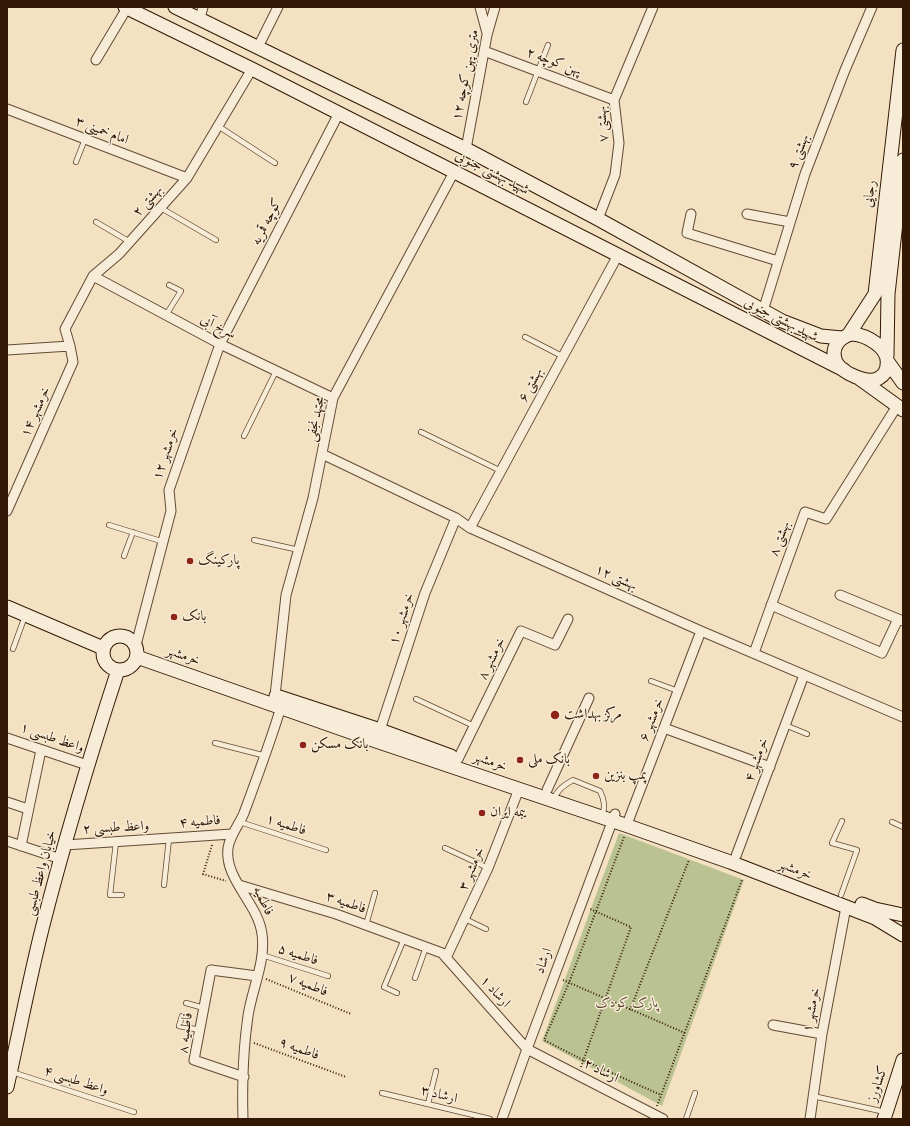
<!DOCTYPE html>
<html>
<head>
<meta charset="utf-8">
<style>
	body { margin:0 }
	#map { position:relative; width:910px; height:1126px; overflow:hidden; background:#f3e1c1; font-family:Alegreya,serif }
	canvas { display:block }
	.frame { position:absolute; inset:0; border:8px solid #331806; pointer-events:none }
</style>
</head>
<body>
<div id="map">
<canvas width="910" height="1126"></canvas>
<div class="frame"></div>
</div>
<script>
const ctx = document.querySelector('canvas').getContext('2d');
ctx.lineJoin = 'round';
function fillPath(path, color) { ctx.fillStyle = color; ctx.fill(path, 'evenodd'); }
function stroke(path, color, width, dash) { ctx.strokeStyle = color; ctx.lineWidth = width; ctx.lineCap = dash ? 'butt' : 'round'; ctx.setLineDash(dash || []); ctx.stroke(path); }
function drawText(font, color, halo, rows, align = 'center') {
  ctx.font = font + ' Alegreya,Amiri,serif'; ctx.lineWidth = 3; ctx.setLineDash([]); ctx.textBaseline = 'middle'; ctx.strokeStyle = halo; ctx.fillStyle = color; for (const [text, x, y, turn = 0] of rows) {
    ctx.save(); ctx.translate(x, y); ctx.rotate((+turn || 0) * Math.PI / 180); ctx.textAlign = isNaN(turn) ? turn : align; if (halo) ctx.strokeText(text, 0, 0); ctx.fillText(text, 0, 0); ctx.restore();
  }
}
const green = new Path2D(`
	M619,833L744,880L662,1106L542,1041Z`);
const path = new Path2D(`
	M624,837L569,983L544,1040L583,1060L661,1095
	M212,845L203,874L226,881
	M266,979L351,1014
	M563,980L685,1033
	M630,1010L689,860
	M254,1043L346,1077
	M581,1067L631,927L590,909
	M657,1106L742,880`);
const lane = new Path2D(`
	M526,102L548,45
	M218,126L275,163
	M76,162L85,139
	M161,208L216,240
	M96,222L130,242
	M166,315L181,291L169,285
	M525,337L562,356
	M421,432L501,471
	M244,436L276,371
	M109,525L164,542
	M254,540L299,550
	M124,556L133,532
	M13,649L25,616
	M651,681L678,691
	M416,699L474,726
	M785,725L807,734
	M215,743L266,756
	M554,799C557,790 564,785 573,780L600,791C604,799 606,807 602,815
	M240,822L326,850
	M892,822L903,827
	M116,842L110,895H122
	M445,848L488,868
	M164,885L169,839
	M841,895L857,850L832,843L842,821
	M465,919L486,929
	M366,925L375,893
	M262,955L328,976
	M415,978L426,947
	M397,993L384,987L404,939
	M186,1003L204,1008
	M182,1016L179,1026L200,1030
	M12,1072L134,1112
	M382,1093L490,1119
	M813,1096L885,1112
	M428,1104L436,1071
	M686,1119L695,1093`);
const street = new Path2D(`
	M480,7L487,33
	M200,18L203,7
	M258,47L278,7
	M484,51L614,100
	M96,60L127,8
	M7,109L187,178
	M466,149L487,35L495,7
	M691,214L687,233L778,261
	M747,214L790,222
	M598,219L615,175L619,143L614,100L653,7
	M93,276L220,344L333,398
	M763,311L805,174L845,70L872,7
	M7,350L70,346
	M322,454L456,518L470,528L701,631L903,717
	M7,511L73,362L70,346L65,329L93,276L119,254L187,178L252,69
	M470,528L618,255
	M840,595L903,621
	M771,605L882,653L898,619
	M136,645L171,511L169,490L220,344L339,113
	M754,653L805,512L826,519L897,406
	M275,696L286,595L313,498L333,398L454,172
	M664,728L770,767
	M380,730L425,593L456,518
	M7,738L87,765
	M458,759L521,631L555,645L568,619
	M547,790L589,698
	M7,802L28,809
	M629,819L701,631
	M7,841L61,859
	M65,845L232,834
	M21,846L41,750
	M736,856L804,675
	M239,885L336,914L442,953L527,1049L663,1119
	M446,958L488,868L519,789
	M773,1025L822,1034
	M244,1077L194,1060L211,970L257,976
	M243,1119C242,1085 243,1050 248,1016C252,989 266,961 262,934C258,903 224,879 228,848C230,835 239,825 244,813C257,778 270,743 281,707
	M502,1119L527,1049L615,814
	M810,1119L822,1034L846,907`);
const secondary = new Path2D(`
	M125,7L252,69L844,370
	M175,7L466,149L598,219L782,321L821,336L842,338
	M849,334L875,294L903,50
	M852,334C867,335 890,348 887,365C887,370 884,375 879,378C868,385 842,373 836,362C830,348 839,337 852,334Z
	M887,356L888,294L903,160
	M888,362L903,383
	M860,379L903,410
	M7,607L103,648
	M103 653a17 17 0 1 1 34 0a17 17 0 1 1-34 0Z
	M137,657L376,741L628,826L730,862L875,918L903,935
	M276,696L380,730L451,756
	M862,904L875,909L903,915
	M7,1087C19,1034 29,981 42,929C64,842 90,756 118,670
	M884,1119L903,1060`);
const markers = [
	[190,561,4,"#8f2418"],
	[174,617,4,"#8f2418"],
	[555,715,5,"#8f2418"],
	[303,745,4,"#8f2418"],
	[520,760,4,"#8f2418"],
	[596,776,4,"#8f2418"],
	[482,813,4,"#8f2418"]
];
const streetNames = [
	["پهن کوچه ۲",554,62,20],
	["۱۲ متری پهن کوچه",466,75,-79],
	["بهشتی ۷",603,124,-94],
	["امام خمینی ۳",102,131,21],
	["بهشتی ۹",799,152,-69],
	["شهید بهشتی جنوبی",492,173,27],
	["رجایی",870,194,-83],
	["بهشتی ۲",148,201,-48],
	["کوچه قمریه",267,222,-63],
	["شهید بهشتی جنوبی",781,320,27],
	["سرخ آبی",218,327,27],
	["بهشتی ۶",531,385,-62],
	["خرمشهر ۱۴",36,412,-66],
	["مجتهد نجفی",316,419,-77],
	["خرمشهر ۱۲",166,454,-71],
	["بهشتی ۸",780,539,-70],
	["بهشتی ۱۲",616,578,24],
	["خرمشهر ۱۰",402,619,-72],
	["خرمشهر",183,656,19],
	["خرمشهر ۸",492,659,-64],
	["خرمشهر ۶",652,720,-69],
	["واعظ طبسی ۱",52,738,19],
	["خرمشهر ۴",757,760,-70],
	["خرمشهر",490,762,19],
	["فاطمیه ۴",200,822,-4],
	["فاطمیه ۱",286,825,18],
	["واعظ طبسی ۲",116,828,-3],
	["خرمشهر ۳",472,869,-67],
	["خرمشهر",795,870,21],
	["خیابان واعظ طبسی",41,873,-75],
	["فاطمیه",263,901,64],
	["فاطمیه ۳",346,903,19],
	["فاطمیه ۵",298,955,18],
	["ارشاد",544,961,-70],
	["فاطمیه ۷",308,985,22],
	["ارشاد ۱",495,992,48],
	["خرمشهر ۱",812,1010,-79],
	["فاطمیه ۸",186,1033,-83],
	["فاطمیه ۹",299,1049,20],
	["ارشاد ۲",601,1071,27],
	["واعظ طبسی ۴",76,1081,18],
	["کشاورز",878,1084,-72],
	["ارشاد ۳",439,1095,14]
];
const poiNames = [
	["پارکینگ",198,561],
	["بانک",182,617],
	["مرکز بهداشت",564,715],
	["بانک مسکن",311,745],
	["بانک ملی",528,760],
	["پمپ بنزین",604,776],
	["یبمه ایران",490,813]
];
const parkNames = [
	["پارک کودک",627,1004]
];
fillPath(green, '#bbc292');
stroke(lane, '#634a35', 6);
stroke(street, '#634a35', 11);
stroke(secondary, '#331806', 15);
stroke(path, '#331806', 2, [1, 2]);
stroke(lane, '#f7ecd7', 4.5);
stroke(street, '#f7ecd7', 9);
stroke(secondary, '#f7ecd7', 13);
for (const [x, y, r, color] of markers) { const dot = new Path2D(); dot.arc(x, y, r, 0, 2 * Math.PI); ctx.fillStyle = color; ctx.fill(dot); stroke(dot, '#f7ecd7', 1.5); }
drawText('14px', '#331806', '#f7ecd7', streetNames);
drawText('14px', '#331806', '#f7ecd7', poiNames, 'left');
drawText('italic 14px', '#5c4b30', '#f7ecd7', parkNames);
</script>
</body>
</html>
